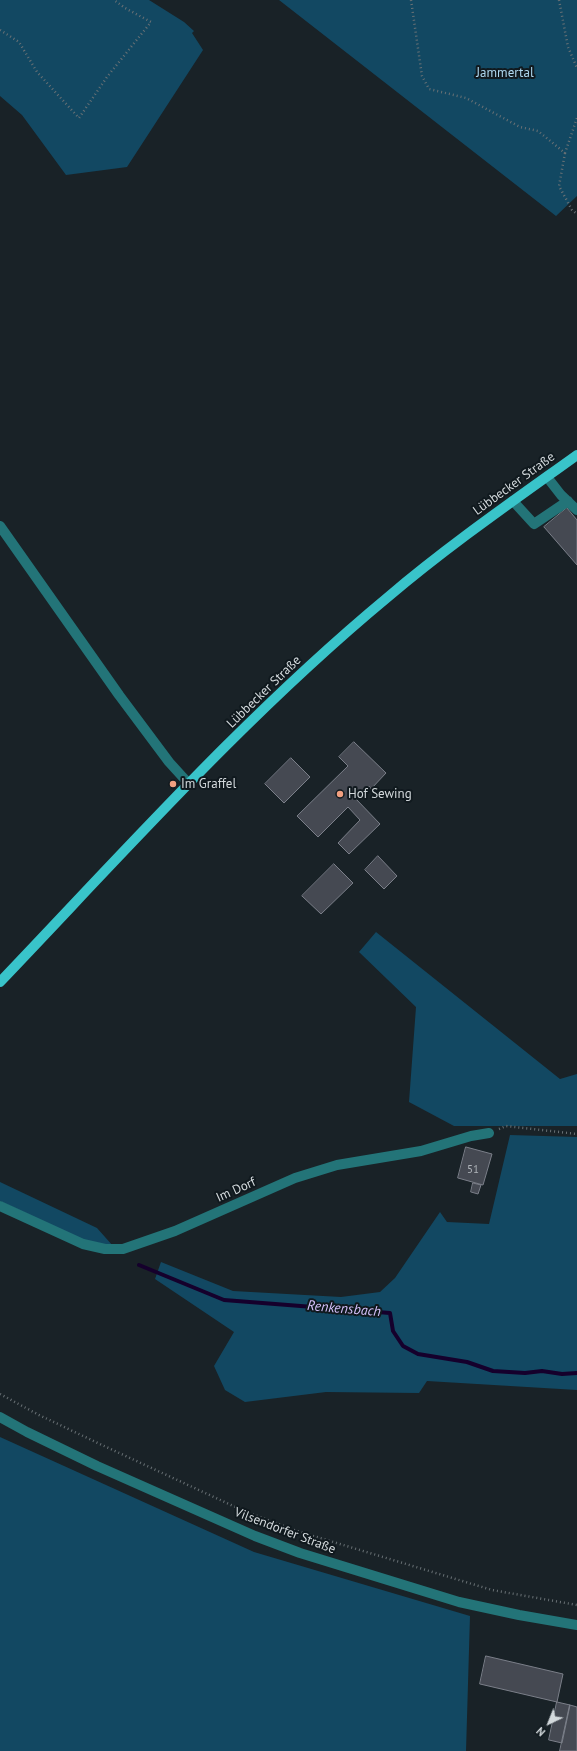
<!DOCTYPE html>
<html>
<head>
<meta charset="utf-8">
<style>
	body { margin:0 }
	#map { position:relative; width:577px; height:1751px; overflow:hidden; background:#192227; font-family:"PT Sans",sans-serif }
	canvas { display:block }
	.north { position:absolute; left:529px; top:1703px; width:40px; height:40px; -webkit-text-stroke:3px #10191e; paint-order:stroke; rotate:223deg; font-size:11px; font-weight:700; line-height:16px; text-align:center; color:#d3d9dc }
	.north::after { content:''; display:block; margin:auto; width:14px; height:18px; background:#d3d9dc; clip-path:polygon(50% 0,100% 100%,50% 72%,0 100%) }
</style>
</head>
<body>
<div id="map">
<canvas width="577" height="1751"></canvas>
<div class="north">N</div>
</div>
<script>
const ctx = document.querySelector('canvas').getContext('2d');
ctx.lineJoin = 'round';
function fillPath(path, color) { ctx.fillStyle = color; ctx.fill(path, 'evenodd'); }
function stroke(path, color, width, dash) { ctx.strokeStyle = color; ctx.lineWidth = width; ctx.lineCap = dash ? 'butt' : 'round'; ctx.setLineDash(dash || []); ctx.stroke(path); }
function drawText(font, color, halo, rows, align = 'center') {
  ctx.font = font + ' "PT Sans",sans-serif'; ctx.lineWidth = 4; ctx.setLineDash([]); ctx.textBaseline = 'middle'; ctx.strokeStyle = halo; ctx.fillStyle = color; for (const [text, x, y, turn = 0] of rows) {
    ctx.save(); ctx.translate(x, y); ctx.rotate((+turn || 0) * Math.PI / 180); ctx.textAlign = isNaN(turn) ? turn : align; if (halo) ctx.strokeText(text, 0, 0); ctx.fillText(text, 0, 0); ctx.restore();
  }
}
const green = new Path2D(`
	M0,0H149L184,22L194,31L192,33L203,50L127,167L66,175L22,115L0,96Z
	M279,0H577V196L556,216Z
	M376,932L560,1079L577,1074V1126H454L409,1102L416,1007L359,952Z
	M510,1135L577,1137V1390L427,1381L419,1393L326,1392L245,1402L225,1390L214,1366L234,1332L155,1279L161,1262L233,1291L341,1297L380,1292L395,1278L440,1212L447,1222L489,1224Z
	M0,1182L97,1228L113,1246L89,1243L0,1201Z
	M0,1437L254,1552L470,1616L466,1751H0Z`);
const stream = new Path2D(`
	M139,1265L224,1300L390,1313L393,1331L403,1346L418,1354L467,1362L493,1371L525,1373L542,1371L562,1374L577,1373`);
const building = new Path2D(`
	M567,508L577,520V565L544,527Z
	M354,742L386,773L371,789L369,786L356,799L380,824L349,854L338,843L360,820L348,807L318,837L297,816L348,766L339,757Z
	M291,758L310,777L284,803L265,784Z
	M378,856L397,876L384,889L365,870Z
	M334,864L353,883L321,914L302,896Z
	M466,1147L492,1154L483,1185L458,1178Z
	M473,1183L481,1185L478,1194L471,1192Z
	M486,1656L563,1674L557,1702L480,1684Z
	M557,1702L570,1705L562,1743L549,1740Z
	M570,1705L577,1707V1751H560Z`);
const path = new Path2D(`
	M411,0L422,76L429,89L466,98L520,127L538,131L565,153L577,118
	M559,0L568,47L577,68
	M0,30L19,42L37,72L79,118L107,77L151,22L125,8L114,0
	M565,153L559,186L572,210L577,214
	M499,1129L506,1126L577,1134
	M0,1394L39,1415L102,1445L244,1511L297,1531L492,1590L577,1605`);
const minor = new Path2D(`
	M547,477L561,495L577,510
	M513,501L534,524L568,501
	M0,526L119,695L169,762L189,784
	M0,1206L83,1244L105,1249H123L175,1231L295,1178L337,1165L421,1151L471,1136L489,1133
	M0,1417L27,1432L97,1466L255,1536L300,1553L459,1602L519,1615L577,1625`);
const major = new Path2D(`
	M0,982C126,850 248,713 388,597C448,546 513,501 577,455`);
const markers = [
	[173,784,4,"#f2a080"],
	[340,794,4,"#f2a080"]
];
const numberNames = [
	["51",473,1170]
];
const parkNames = [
	["Jammertal",505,73]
];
const streetNames = [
	["Lübbecker Straße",514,484,-36],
	["Lübbecker Straße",264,692,-44],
	["Im Dorf",236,1190,-24],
	["Vilsendorfer Straße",285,1531,21]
];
const poiNames = [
	["Im Graffel",181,784],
	["Hof Sewing",348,794]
];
const waterNames = [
	["Renkensbach",344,1309,5]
];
fillPath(green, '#124862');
stroke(stream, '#15002c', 4);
fillPath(building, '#454952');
stroke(building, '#7b7f89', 1);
stroke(path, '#697175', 2.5, [1, 3]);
stroke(minor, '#237478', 10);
stroke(major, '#39c4ca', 10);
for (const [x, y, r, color] of markers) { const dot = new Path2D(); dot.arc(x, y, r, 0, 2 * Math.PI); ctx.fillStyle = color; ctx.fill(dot); stroke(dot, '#10191e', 1.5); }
drawText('11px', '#b0b5ba', null, numberNames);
drawText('13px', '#aed8f0', '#10191e', parkNames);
drawText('13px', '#d3d9dc', '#10191e', streetNames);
drawText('13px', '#d3d9dc', '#10191e', poiNames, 'left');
drawText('italic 14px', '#d5c1fb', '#10191e', waterNames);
</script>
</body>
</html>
